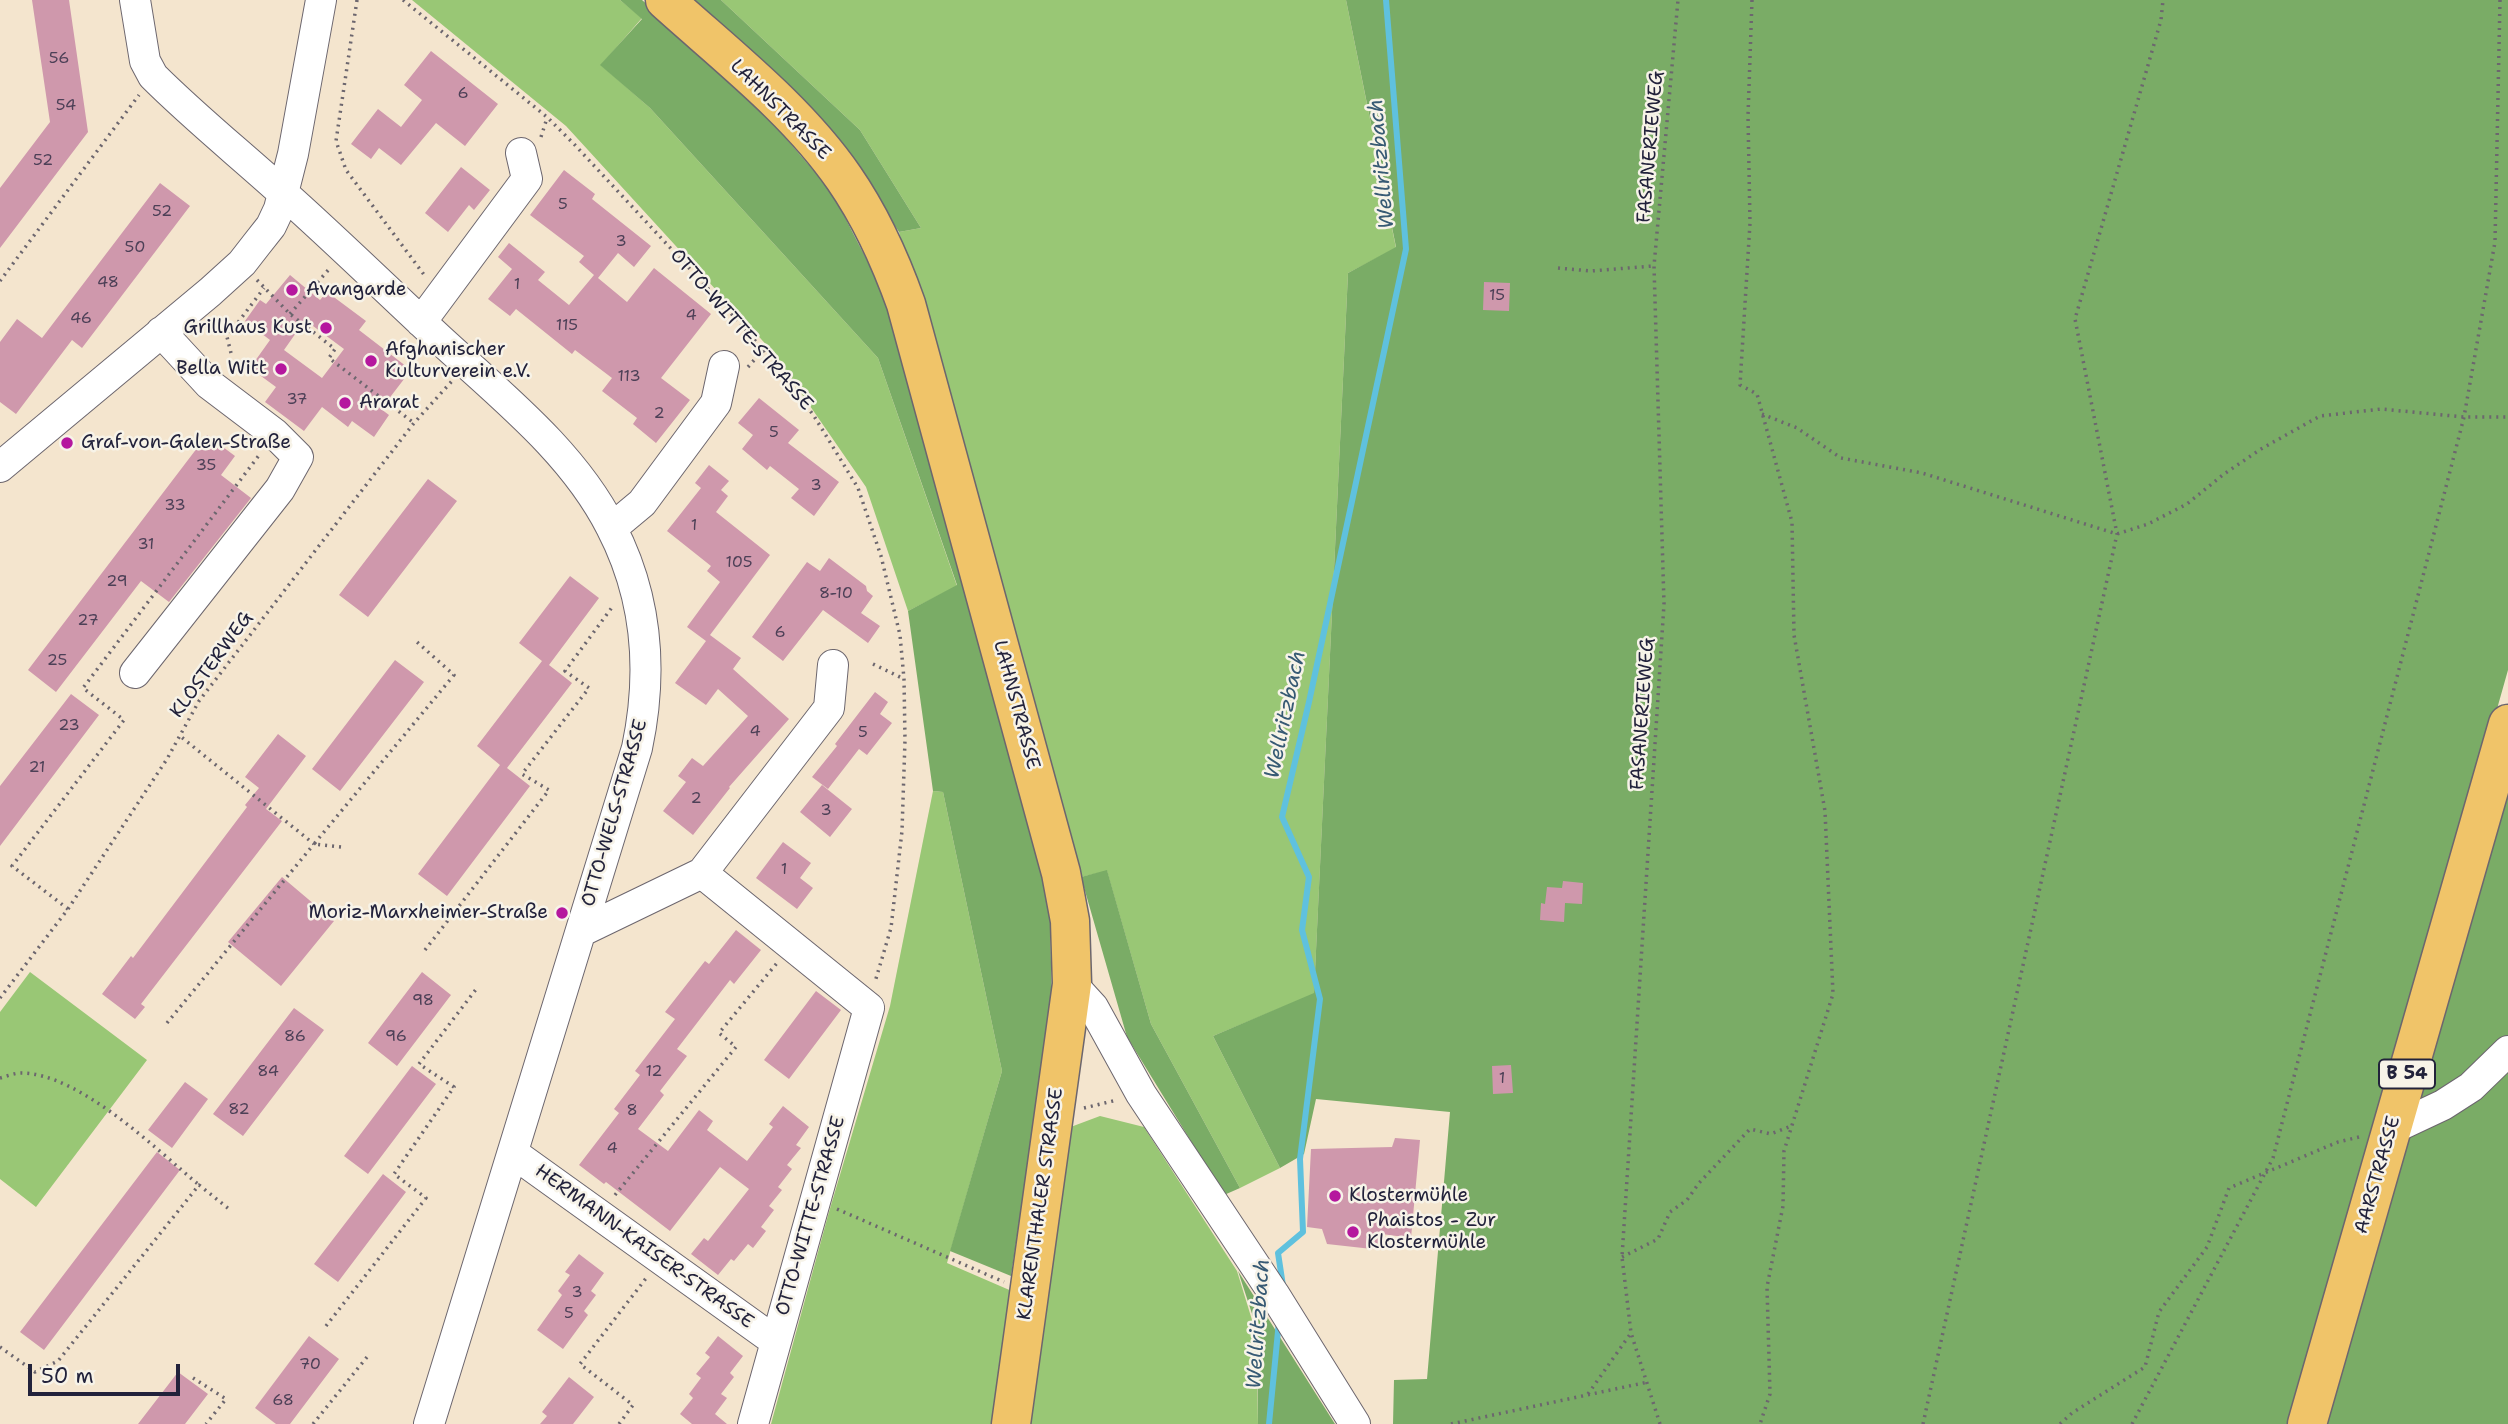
<!DOCTYPE html>
<html>
<head>
<meta charset="utf-8">
<style>
	body { margin:0 }
	#map { position:relative; width:2508px; height:1424px; overflow:hidden; background:#f4e5ce; font-family:"Shantell Sans",sans-serif }
	canvas { display:block }
	.scale { position:absolute; left:28px; top:1364px; width:152px; height:32px; box-sizing:border-box; border:4px solid #22223b; border-top:0; padding-left:9px; font-size:21px; line-height:24px; white-space:nowrap; color:#22223b; -webkit-text-stroke:5px #f7f3e8; paint-order:stroke }
</style>
</head>
<body>
<div id="map">
<canvas width="2508" height="1424"></canvas>
<div class="scale">50 m</div>
</div>
<script>
const ctx = document.querySelector('canvas').getContext('2d');
ctx.lineJoin = 'round';
function fillPath(path, color) { ctx.fillStyle = color; ctx.fill(path, 'evenodd'); }
function stroke(path, color, width, dash) { ctx.strokeStyle = color; ctx.lineWidth = width; ctx.lineCap = dash ? 'butt' : 'round'; ctx.setLineDash(dash || []); ctx.stroke(path); }
function drawText(font, color, halo, rows, align = 'center') {
  ctx.font = font + ' "Shantell Sans",sans-serif'; ctx.lineWidth = 5; ctx.setLineDash([]); ctx.textBaseline = 'middle'; ctx.strokeStyle = halo; ctx.fillStyle = color; for (const [text, x, y, turn = 0] of rows) {
    ctx.save(); ctx.translate(x, y); ctx.rotate((+turn || 0) * Math.PI / 180); ctx.textAlign = isNaN(turn) ? turn : align; if (halo) ctx.strokeText(text, 0, 0); ctx.fillText(text, 0, 0); ctx.restore();
  }
}
const green = new Path2D(`
	M412,0H620L642,18L601,65L650,108L878,358L957,586L908,611L866,487L772,351L566,126Z
	M721,0H1346L1396,248L1348,273L1314,994L1213,1036L1280,1168L1240,1188L1151,1024L1107,871L1081,877L899,232L921,228L860,130Z
	M933,791L943,792L1002,1071L947,1263L1014,1292L998,1424H771L829,1212L890,1006Z
	M30,972L147,1060L36,1207L0,1179V1012Z
	M1100,1116L1144,1127L1237,1271L1256,1333L1258,1424H1031L1068,1128Z`);
const forest = new Path2D(`
	M620,0H642L747,93L832,192L880,286L929,446L1049,883L1052,1002L1011,1276L950,1251L1002,1071L943,792L933,791L908,611L957,585L878,358L650,108L600,65L642,19Z
	M687,0H721L860,130L921,228L899,232L843,144Z
	M1346,0H2508V670L2295,1424H1393L1394,1380L1427,1379L1450,1112L1316,1099L1304,1154L1280,1168L1213,1036L1314,993L1348,273L1396,247Z
	M2508,788V1424H2327Z
	M1107,870L1151,1024L1240,1188L1224,1195L1127,1037L1081,877Z
	M1238,1271L1335,1424H1258L1257,1329Z`);
const stream = new Path2D(`
	M1283,1286L1278,1253L1303,1232L1300,1159L1320,999L1302,930L1309,877L1282,817L1309,702L1406,249L1386,0
	M1269,1424L1279,1321`);
const building = new Path2D(`
	M32,0H69L88,132L0,248V188L50,122Z
	M431,51L498,104L465,146L436,123L401,165L379,148L371,159L351,144L378,109L401,127L422,100L404,85Z
	M461,167L490,190L474,210L469,205L448,232L425,213Z
	M564,170L595,194L592,199L651,246L634,267L618,253L598,278L627,302L654,268L711,314L661,378L690,400L656,443L633,424L637,418L602,391L612,378L575,350L572,354L516,309L510,316L488,299L512,269L498,257L509,243L545,272L538,280L569,305L594,275L579,262L584,256L530,215Z
	M160,183L190,206L82,348L72,340L16,414L0,402V342L17,319L42,338Z
	M290,275L320,300L327,292L366,321L359,330L411,370L381,409L389,415L374,437L352,421L348,427L322,407L304,431L265,402L276,387L250,368L270,340L245,321L260,300L266,304ZM305,320L344,349L322,378L284,350Z
	M1484,282L1510,283L1509,311L1483,310Z
	M759,398L799,430L788,443L839,482L814,516L791,498L799,489L770,466L767,470L742,449L753,435L738,423Z
	M207,435L235,456L221,475L251,498L169,602L141,581L56,692L28,670Z
	M709,465L729,481L721,490L728,496L716,512L770,555L710,635L741,658L733,669L789,719L729,787L730,788L693,835L663,811L686,782L678,776L692,758L703,766L748,716L718,689L706,705L675,683L706,641L687,627L720,582L707,571L711,566L667,531L701,488L695,483Z
	M428,479L457,501L368,617L339,595Z
	M829,558L866,586L867,591L873,596L861,613L880,626L868,643L823,610L783,661L752,637L807,562L820,571Z
	M570,576L599,598L549,665L572,683L507,768L530,786L447,896L418,874L500,765L477,746L542,661L519,643Z
	M395,660L424,682L340,791L312,769Z
	M875,692L888,702L880,714L892,723L867,755L859,749L828,789L812,777L837,746L835,744Z
	M71,694L99,715L0,846V786Z
	M278,734L306,756L266,809L282,821L141,1004L145,1007L135,1019L102,994L131,956L133,958L247,807L245,805L259,788L245,777Z
	M822,785L852,809L830,837L800,812Z
	M783,842L811,863L800,878L813,888L797,909L756,878Z
	M282,877L334,921L281,986L228,942Z
	M1563,881L1583,883L1582,904L1565,903L1564,922L1540,920L1541,903L1545,904L1547,887L1562,888Z
	M736,930L761,950L734,984L730,980L677,1049L687,1056L660,1091L664,1095L638,1129L668,1151L699,1110L713,1121L707,1130L747,1161L773,1127L769,1124L783,1106L809,1127L796,1145L801,1148L787,1165L792,1169L778,1187L782,1190L769,1206L774,1210L761,1227L766,1231L753,1248L748,1244L734,1261L731,1259L718,1275L691,1254L704,1238L708,1241L749,1189L720,1167L670,1231L606,1182L604,1184L579,1165L619,1113L614,1109L640,1075L635,1071L675,1019L665,1012L705,961L709,964Z
	M422,972L451,995L397,1066L368,1043Z
	M816,991L841,1010L789,1079L764,1060Z
	M294,1008L324,1030L243,1136L213,1114Z
	M1511,1065L1513,1093L1493,1094L1492,1066Z
	M412,1066L436,1084L368,1174L344,1156Z
	M185,1082L208,1099L172,1148L148,1130Z
	M1395,1138L1420,1140L1411,1238L1382,1234L1381,1250L1327,1244L1322,1229L1307,1227L1311,1149L1392,1147Z
	M157,1152L180,1170L44,1350L20,1332Z
	M383,1174L406,1192L338,1282L314,1264Z
	M579,1254L604,1273L591,1291L596,1295L584,1311L588,1315L563,1349L537,1330L562,1295L558,1291L570,1275L565,1272Z
	M309,1336L339,1359L290,1424H276L255,1408Z
	M718,1336L743,1356L730,1373L734,1377L721,1394L727,1398L715,1414L727,1424H692L680,1414L693,1398L689,1394L701,1378L696,1374L710,1357L705,1353Z
	M178,1372L208,1394L185,1424H138Z
	M569,1377L594,1397L573,1424H540L547,1416L542,1412Z`);
const path = new Path2D(`
	M357,0L336,141L346,170L425,276
	M403,0L547,117L574,144L739,322L781,371L814,416L858,488L881,556L900,635L904,679L905,740L902,831L891,928L875,982
	M1752,0L1748,116L1750,223L1740,385L1757,394L1792,522L1794,635L1825,811L1833,994L1784,1151L1783,1206L1767,1287L1770,1394L1760,1424
	M541,137L547,118
	M1558,268L1591,271L1653,266
	M257,280L290,314L335,349L329,358L414,423
	M0,281L139,95
	M290,314L330,268
	M231,353L227,337L264,288
	M748,367L763,350
	M1762,414L1797,428L1841,458L1922,473L2117,534L2148,524L2187,504L2224,474L2261,449L2320,416L2381,409L2464,417H2508
	M873,664L904,679
	M341,847L314,844L454,675L417,642
	M68,909L12,866L124,720L83,688L260,454
	M425,950L549,790L522,774L589,688L565,671L613,606
	M0,998L68,909L167,759L199,701L414,423L452,381
	M167,1023L314,844L180,736
	M0,1078C7,1076 15,1073 21,1073C79,1073 156,1149 199,1185
	M1084,1108L1117,1100
	M615,1195L736,1047L719,1033L777,963
	M837,1209L1004,1282
	M1622,1257L1658,1239L1670,1212L1687,1200L1699,1183L1750,1129L1771,1134L1791,1126
	M326,1326L426,1198L394,1174L454,1087L419,1064L477,988
	M0,1347L35,1372L58,1361L199,1185L229,1209
	M193,1378L226,1399L206,1424
	M1588,1394L1631,1333
	M313,1424L367,1357
	M619,1424L633,1405L580,1364L647,1277
	M1451,1424L1648,1382
	M1660,1424L1631,1333L1622,1257L1664,604L1654,266L1678,0
	M1923,1424L2117,534L2075,319L2161,20L2163,0
	M2060,1424L2072,1413L2145,1367L2159,1312L2207,1247L2229,1188L2338,1142L2359,1137
	M2132,1424L2273,1158L2464,417L2495,242L2500,0`);
const minor = new Path2D(`
	M135,0L145,61L153,76C194,117 240,154 283,193C338,242 391,294 445,344C505,399 574,454 611,527C647,596 653,672 637,748L429,1424
	M421,322L527,179L521,153
	M0,467L210,292L242,263L256,245L271,226L279,209L293,154L321,0
	M612,528L642,503L716,403L724,366
	M135,673L280,489L298,457L275,434L209,384L161,332
	M702,873L869,1008L753,1424
	M582,931L702,873L829,708L833,665
	M1072,984L1093,1007L1141,1094L1274,1294L1355,1424
	M2392,1129L2443,1105L2471,1087L2508,1051
	M513,1153L775,1341`);
const major = new Path2D(`
	M665,0C727,56 797,110 844,178C871,217 890,259 906,304L1061,873L1070,921L1072,984L1011,1424
	M2307,1424L2508,724`);
const markers = [
	[292,290,7,"#b5179e"],
	[326,328,7,"#b5179e"],
	[371,361,7,"#b5179e"],
	[281,369,7,"#b5179e"],
	[345,403,7,"#b5179e"],
	[67,443,7,"#b5179e"],
	[562,913,7,"#b5179e"],
	[1335,1196,7,"#b5179e"],
	[1353,1232,7,"#b5179e"]
];
const numberNames = [
	["56",59,59],
	["6",463,94],
	["54",66,106],
	["52",43,161],
	["5",563,205],
	["52",162,212],
	["3",621,242],
	["50",135,248],
	["48",108,283],
	["1",517,285],
	["15",1497,296],
	["4",691,316],
	["46",81,319],
	["115",567,326],
	["113",629,377],
	["37",297,400],
	["2",659,414],
	["5",774,433],
	["35",206,466],
	["3",816,486],
	["33",175,506],
	["1",694,526],
	["31",146,545],
	["105",739,563],
	["29",117,582],
	["8-10",836,594],
	["27",88,621],
	["6",780,633],
	["25",57,661],
	["23",69,726],
	["4",755,732],
	["5",863,733],
	["21",37,768],
	["2",696,799],
	["3",826,811],
	["1",784,870],
	["98",423,1001],
	["86",295,1037],
	["96",396,1037],
	["84",268,1072],
	["12",654,1072],
	["1",1502,1079],
	["82",239,1110],
	["8",632,1111],
	["4",612,1149],
	["3",577,1293],
	["5",569,1314],
	["70",310,1365],
	["68",283,1401]
];
const shields = [
	[2407,1074,56]
];
const shieldNames = [
	["B 54",2407,1074]
];
const streetNames = [
	["LAHNSTRASSE",780,110,45],
	["FASANERIEWEG",1651,147,-85],
	["OTTO-WITTE-STRASSE",741,330,49],
	["KLOSTERWEG",212,665,-54],
	["LAHNSTRASSE",1016,705,75],
	["FASANERIEWEG",1643,714,-86],
	["OTTO-WELS-STRASSE",615,813,-74],
	["AARSTRASSE",2378,1175,-74],
	["KLARENTHALER STRASSE",1041,1204,-82],
	["OTTO-WITTE-STRASSE",811,1216,-74],
	["HERMANN-KAISER-STRASSE",644,1247,36]
];
const poiNames = [
	["Avangarde",306,290],
	["Grillhaus Kust",312,328,"right"],
	["Afghanischer",385,350],
	["Kulturverein e.V.",385,372],
	["Bella Witt",267,369,"right"],
	["Ararat",359,403],
	["Graf-von-Galen-Straße",81,443],
	["Moriz-Marxheimer-Straße",548,913,"right"],
	["Klostermühle",1349,1196],
	["Phaistos - Zur",1367,1221],
	["Klostermühle",1367,1243]
];
const waterNames = [
	["Wellritzbach",1382,164,-95],
	["Wellritzbach",1286,715,-78],
	["Wellritzbach",1259,1324,-86]
];
fillPath(green, '#99c775');
fillPath(forest, '#7aac66');
stroke(stream, '#5fc1de', 6);
fillPath(building, '#cf98ac');
stroke(minor, '#6c666e', 32);
stroke(major, '#6c666e', 41);
stroke(path, '#6c666e', 3.5, [2, 5]);
stroke(minor, '#fff', 30);
stroke(major, '#f0c469', 38);
for (const [x, y, r, color] of markers) { const dot = new Path2D(); dot.arc(x, y, r, 0, 2 * Math.PI); ctx.fillStyle = color; ctx.fill(dot); stroke(dot, '#f7f3e8', 2.5); }
drawText('16px', '#4d4057', null, numberNames);
for (const [x, y, w] of shields) { const box = new Path2D(); box.roundRect(x - w / 2, y - 14.5, w, 29, 5); ctx.fillStyle = '#f7f3e8'; ctx.fill(box); stroke(box, '#22223b', 2); }
drawText('bold 18px', '#22223b', null, shieldNames);
drawText('19px', '#22223b', '#f7f3e8', streetNames);
drawText('19px', '#22223b', '#f7f3e8', poiNames, 'left');
drawText('italic 21px', '#375a74', '#f7f3e8', waterNames);
</script>
</body>
</html>
